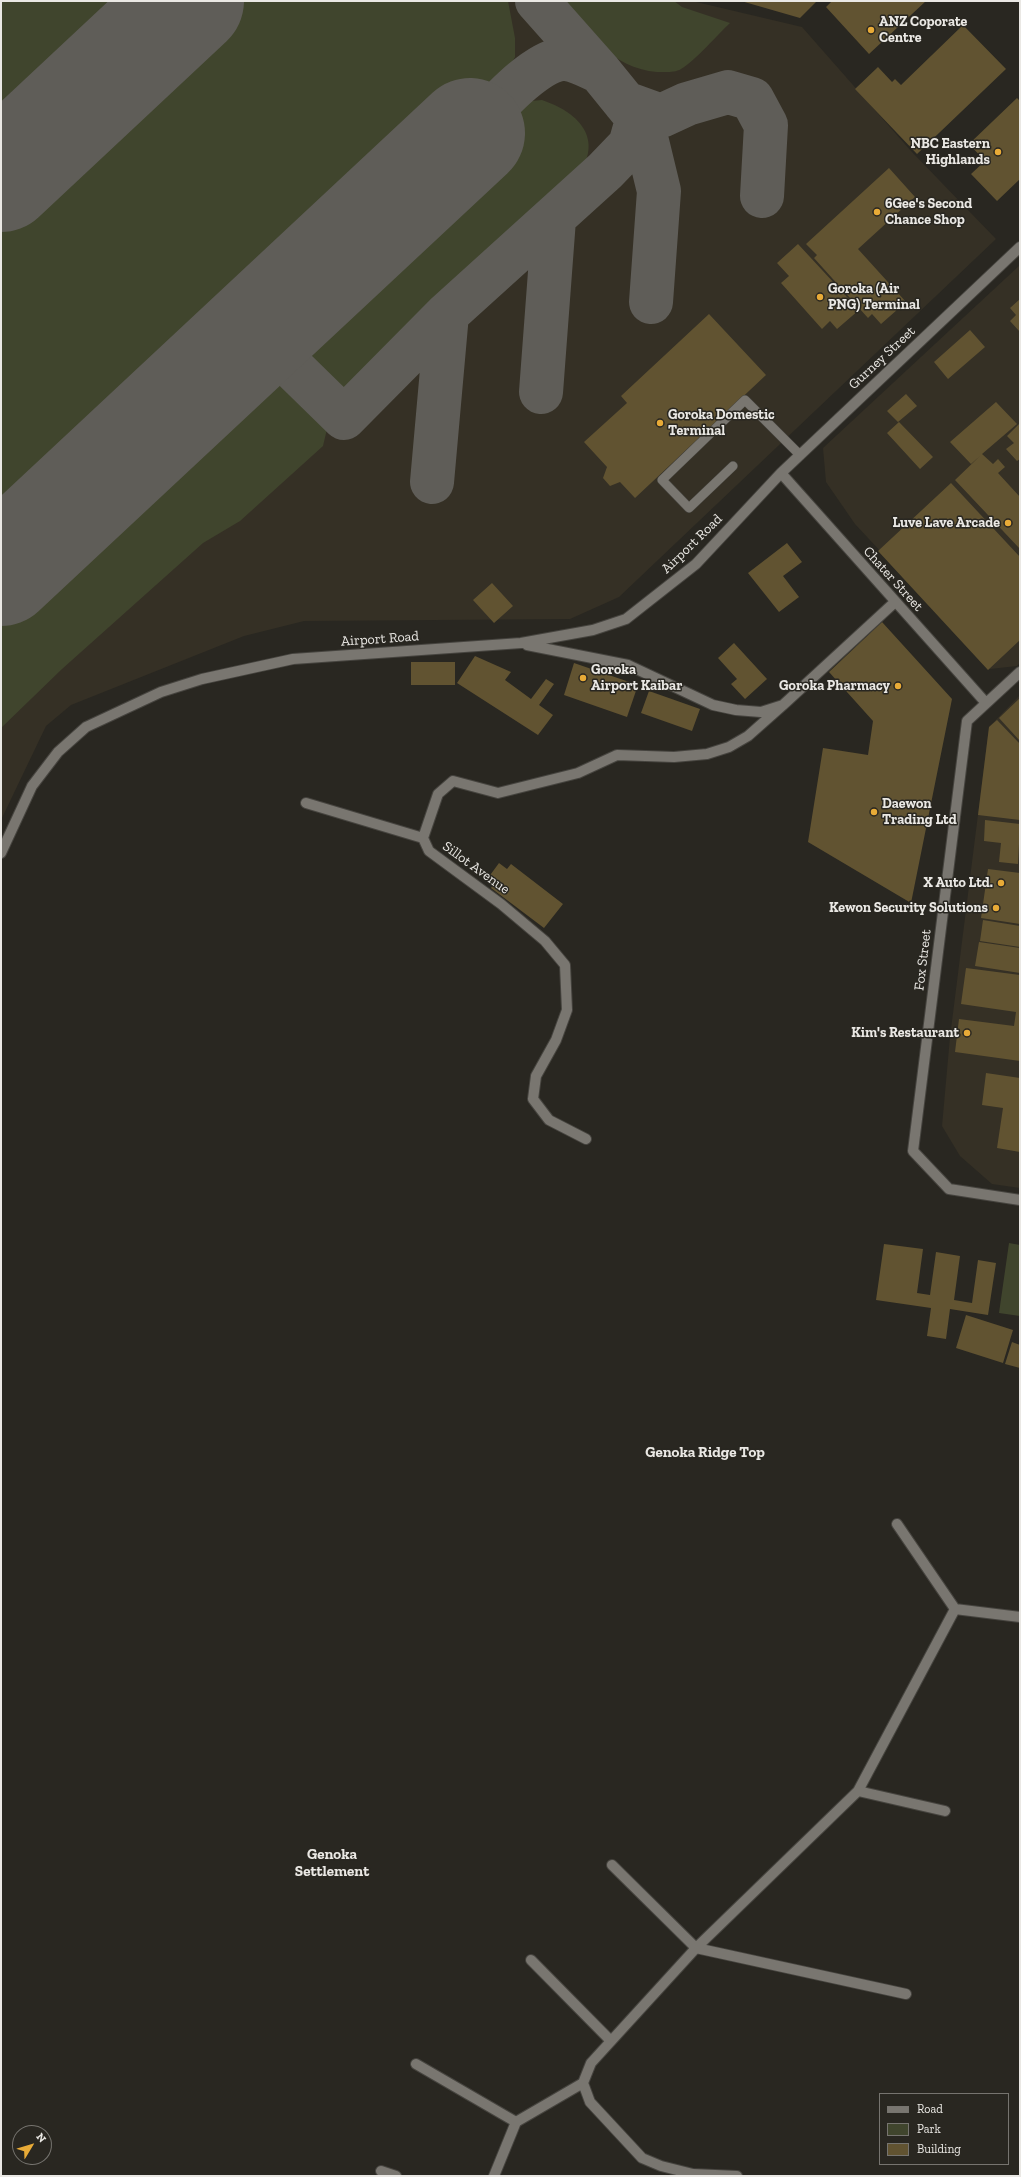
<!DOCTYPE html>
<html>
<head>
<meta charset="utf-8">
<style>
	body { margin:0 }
	#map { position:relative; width:1021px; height:2177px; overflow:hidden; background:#292721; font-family:"Zilla Slab",serif }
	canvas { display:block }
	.frame { position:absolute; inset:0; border:2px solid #eae8e4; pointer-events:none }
	.legend { position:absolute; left:879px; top:2093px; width:130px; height:72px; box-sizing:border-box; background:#292721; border:1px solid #76746f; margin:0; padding:5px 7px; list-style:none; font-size:12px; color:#eae8e4 }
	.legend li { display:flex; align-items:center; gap:8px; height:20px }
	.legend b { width:20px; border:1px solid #76746f }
	.north { position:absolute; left:12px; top:2125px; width:40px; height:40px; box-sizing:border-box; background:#292721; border:1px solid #76746f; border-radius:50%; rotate:52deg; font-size:11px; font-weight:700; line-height:16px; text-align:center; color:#eae8e4 }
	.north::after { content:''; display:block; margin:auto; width:14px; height:18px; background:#e8ab37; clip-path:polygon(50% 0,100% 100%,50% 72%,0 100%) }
</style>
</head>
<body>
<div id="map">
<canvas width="1021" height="2177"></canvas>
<div class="frame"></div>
<ul class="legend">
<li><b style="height:5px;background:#797670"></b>Road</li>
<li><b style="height:11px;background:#40452d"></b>Park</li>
<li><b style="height:11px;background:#615331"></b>Building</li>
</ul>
<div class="north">N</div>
</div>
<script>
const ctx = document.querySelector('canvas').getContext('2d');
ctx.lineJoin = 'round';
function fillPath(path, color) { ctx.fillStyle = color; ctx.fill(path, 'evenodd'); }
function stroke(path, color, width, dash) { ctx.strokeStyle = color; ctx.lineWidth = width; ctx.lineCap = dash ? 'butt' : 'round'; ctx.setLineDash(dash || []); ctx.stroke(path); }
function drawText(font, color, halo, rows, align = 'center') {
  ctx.font = font + ' "Zilla Slab",serif'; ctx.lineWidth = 3; ctx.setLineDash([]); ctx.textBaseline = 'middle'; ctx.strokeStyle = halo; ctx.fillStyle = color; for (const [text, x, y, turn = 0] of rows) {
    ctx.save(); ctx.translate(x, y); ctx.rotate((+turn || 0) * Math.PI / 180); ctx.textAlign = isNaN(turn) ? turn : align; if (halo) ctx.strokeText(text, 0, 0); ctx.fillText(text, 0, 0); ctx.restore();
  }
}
const built = new Path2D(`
	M1,1H692L802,27L911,151L996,239L619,597L570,619L304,621L244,636L71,705L46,726L1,820Z
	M1020,265V663L1017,666L990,669L855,524L826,482L823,448Z
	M1020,695V1188L992,1184L960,1156L942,1126L950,1037L989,727Z`);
const green = new Path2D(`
	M1,1H129L1,120Z
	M238,1H508L515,38V57L505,75L1,541V219Z
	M560,1H674L682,7L730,23C717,35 696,60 681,69C675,73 664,72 657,72C611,68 590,33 560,1Z
	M542,100C577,112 603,136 580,173L344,401L336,398L293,354L282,336L288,324L518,109L531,101Z
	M249,369H271L316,411L327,429L323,446L240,521L203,543L62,669L1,728V597L233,377Z
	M1009,1243L1020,1245V1316L999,1313Z`);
const taxiway = new Path2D(`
	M537,1L600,72L643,125L659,191L651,302
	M625,103L661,116L687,104L728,92L752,99L766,125L762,196
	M470,133C492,111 532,63 562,59C574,58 589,67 600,72
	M255,331L344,418L447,314
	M541,392L554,219
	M432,482L447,314L605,171L630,145L638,117`);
const runway = new Path2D(`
	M1,177L189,1
	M1,571L470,133`);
const building = new Path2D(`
	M741,1H817L800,18Z
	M832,1H926L869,54L826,7Z
	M963,25L1006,69L917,154L855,89L878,67L892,82L895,79L901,85Z
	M1017,98L1020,101V179L997,201L971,174L985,161L969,144Z
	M889,168L915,197L858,249L906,302L881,324L872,314L868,318L814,258L817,255L806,244Z
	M798,244L859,310L837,329L830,321L822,329L781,283L789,276L777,263Z
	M1020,299V332L1010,321L1016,315L1010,308Z
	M709,314L766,375L635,498L620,482L610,486L603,478L607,467L584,442L627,403L621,396Z
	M970,330L985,347L948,379L934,362Z
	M906,394L917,406L898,422L887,411Z
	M996,402L1017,424L982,454L993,464L998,459L1005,467L998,473L1020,497V549L955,480L980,456L971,464L950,442Z
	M899,422L933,457L920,469L887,433Z
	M1020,423V459L1017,461L1006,449L1014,443L1007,436Z
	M951,483L1020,557V640L988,670L878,551Z
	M787,543L802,562L783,576L799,597L779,612L748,573Z
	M492,583L513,606L494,623L473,600Z
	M882,622L952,699L911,903L808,842L823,748L868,755L873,721L829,672Z
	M734,643L767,679L745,699L731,684L737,679L718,658Z
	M475,656L511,672L505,680L531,699L546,679L554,684L539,705L553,715L538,735L457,683Z
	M411,662H455V685H411Z
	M574,663L638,685L627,717L564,695Z
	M649,691L700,709L692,731L641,713Z
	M1020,698V741L999,718Z
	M997,720L1020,744V820L978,815L989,727Z
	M985,820L1020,824L1018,864L999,862L1001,843L984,841Z
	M499,863L507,869L511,864L563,904L544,928L491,888L494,883L488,878Z
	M988,869L1020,873V924L981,918Z
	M983,920L1020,926V947L980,941Z
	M979,942L1020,948V973L975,966Z
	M966,968L1020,975V1061L955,1052L959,1019L1014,1026L1016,1012L961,1004Z
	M986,1073L1020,1078V1152L997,1148L1003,1108L982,1105Z
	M884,1244L923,1249L917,1293L930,1295L936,1252L960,1256L954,1300L972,1303L978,1260L996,1263L988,1315L950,1309L946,1339L927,1336L931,1308L876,1300Z
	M966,1315L1013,1330L1003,1363L956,1348Z
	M1012,1342L1020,1345V1368L1005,1364Z`);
const service = new Path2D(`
	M733,466L689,508L662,480L745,400L800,455`);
const minor = new Path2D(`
	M781,473L986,703
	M527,645L628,665L713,705L736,710L761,712L783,705L895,602
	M1020,672L967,721L913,1151L949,1189L1020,1200
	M306,803L423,838
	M1,853L32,786L58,752L86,727L161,692L202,679L293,659L521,643L593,630L626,619L696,564L781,473L1020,247
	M586,1139L549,1120L533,1099L536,1076L556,1040L567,1010L565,965L545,941L501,904L429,851L423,838L438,794L453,781L498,793L578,773L617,755L674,757L707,754L729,747L748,736L783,705
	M897,1524L955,1609
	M858,1791L945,1811
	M612,1865L696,1948L906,1994
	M531,1960L611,2041
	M416,2064L516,2122
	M381,2171L396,2176
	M494,2176L516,2122L583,2083
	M737,2176L693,2174L661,2166L642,2158L590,2102L583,2083L591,2063L696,1948L858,1791L955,1609L1020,1617`);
const markers = [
	[871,30,4,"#e8ab37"],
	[998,152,4,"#e8ab37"],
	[877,212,4,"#e8ab37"],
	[820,297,4,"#e8ab37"],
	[660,423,4,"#e8ab37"],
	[1008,523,4,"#e8ab37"],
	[583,678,4,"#e8ab37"],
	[898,686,4,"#e8ab37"],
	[874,812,4,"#e8ab37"],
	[1001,883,4,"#e8ab37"],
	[996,908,4,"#e8ab37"],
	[967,1033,4,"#e8ab37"]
];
const poiNames = [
	["ANZ Coporate",879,22],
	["Centre",879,38],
	["NBC Eastern",990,144,"right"],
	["Highlands",990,160,"right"],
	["6Gee's Second",885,204],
	["Chance Shop",885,220],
	["Goroka (Air",828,289],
	["PNG) Terminal",828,305],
	["Goroka Domestic",668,415],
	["Terminal",668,431],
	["Luve Lave Arcade",1000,523,"right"],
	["Goroka",591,670],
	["Airport Kaibar",591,686],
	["Goroka Pharmacy",890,686,"right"],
	["Daewon",882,804],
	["Trading Ltd",882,820],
	["X Auto Ltd.",993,883,"right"],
	["Kewon Security Solutions",988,908,"right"],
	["Kim's Restaurant",959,1033,"right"]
];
const streetNames = [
	["Gurney Street",882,358,-43],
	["Airport Road",692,544,-44],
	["Chater Street",893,579,48],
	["Airport Road",380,639,-4],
	["Sillot Avenue",476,868,36],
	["Fox Street",923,960,-83]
];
const neighbourhoodNames = [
	["Genoka Ridge Top",705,1453],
	["Genoka",332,1855],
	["Settlement",332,1872]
];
fillPath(built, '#353025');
fillPath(green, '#40452d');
stroke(taxiway, '#5f5d58', 44);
stroke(runway, '#5f5d58', 110);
fillPath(building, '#615331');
stroke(service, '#46443f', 10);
stroke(minor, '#46443f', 12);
stroke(service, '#797670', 9);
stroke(minor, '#797670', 10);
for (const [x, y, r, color] of markers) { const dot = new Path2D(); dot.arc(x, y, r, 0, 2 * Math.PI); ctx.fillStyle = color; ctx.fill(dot); stroke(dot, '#292721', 1.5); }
drawText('bold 14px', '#eae8e4', '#292721', poiNames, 'left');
drawText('14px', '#eae8e4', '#292721', streetNames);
drawText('bold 15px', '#eae8e4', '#292721', neighbourhoodNames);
</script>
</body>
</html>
